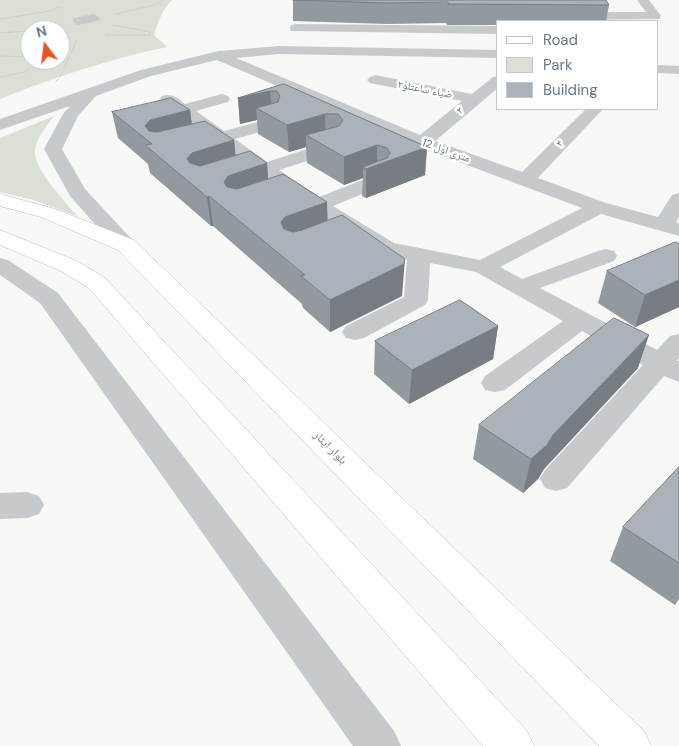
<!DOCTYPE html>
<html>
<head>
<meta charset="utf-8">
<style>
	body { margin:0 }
	#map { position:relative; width:679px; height:746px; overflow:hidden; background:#f8f8f6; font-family:"DM Sans",sans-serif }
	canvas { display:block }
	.legend { position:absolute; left:496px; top:20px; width:162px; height:90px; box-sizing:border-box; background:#fff; border:1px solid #c2c9cf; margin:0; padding:6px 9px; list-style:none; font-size:15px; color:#667988 }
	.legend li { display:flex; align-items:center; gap:10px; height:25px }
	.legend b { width:25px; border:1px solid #c2c9cf }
	.north { position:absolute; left:20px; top:20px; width:50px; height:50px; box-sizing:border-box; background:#fff; border:1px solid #c2c9cf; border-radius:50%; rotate:345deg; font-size:14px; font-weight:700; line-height:20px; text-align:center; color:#667988 }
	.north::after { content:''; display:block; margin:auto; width:18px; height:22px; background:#e85326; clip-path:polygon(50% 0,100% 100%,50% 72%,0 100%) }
</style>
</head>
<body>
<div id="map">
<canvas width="679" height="746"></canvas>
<ul class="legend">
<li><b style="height:6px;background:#fff"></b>Road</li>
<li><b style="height:14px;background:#dae0d6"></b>Park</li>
<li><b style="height:14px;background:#aab3b9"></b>Building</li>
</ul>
<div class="north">N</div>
</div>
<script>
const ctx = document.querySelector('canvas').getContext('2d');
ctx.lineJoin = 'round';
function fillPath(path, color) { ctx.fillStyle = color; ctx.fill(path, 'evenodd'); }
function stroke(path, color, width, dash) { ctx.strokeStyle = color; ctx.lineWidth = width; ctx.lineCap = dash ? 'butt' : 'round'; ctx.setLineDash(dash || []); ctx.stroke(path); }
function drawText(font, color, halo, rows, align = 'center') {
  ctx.font = font + ' "DM Sans","Noto Naskh Arabic",sans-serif'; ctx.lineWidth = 5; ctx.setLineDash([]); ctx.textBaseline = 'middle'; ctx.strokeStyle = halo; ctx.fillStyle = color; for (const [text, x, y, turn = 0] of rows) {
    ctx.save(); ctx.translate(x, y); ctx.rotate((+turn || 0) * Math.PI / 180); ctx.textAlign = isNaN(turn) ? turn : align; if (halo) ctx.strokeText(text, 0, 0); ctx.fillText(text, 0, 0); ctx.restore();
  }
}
const green = new Path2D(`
	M0,0H172C162,10 158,22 154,35L167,47C110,59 55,77 0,99ZM30,30H60V60H30Z
	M54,116C46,127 34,140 35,154C36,171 66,203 77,216L34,200L0,192V138Z`);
const path = new Path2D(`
	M116,14L155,5L164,0
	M0,19L50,11L60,7
	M47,30L59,29
	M0,33L30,31
	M106,35H150V32L113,25
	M23,55L30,44
	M0,56L30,57
	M0,77L25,72L37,64L36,60
	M56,81L59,79L77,40`);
const minor = new Path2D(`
	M637,0H649L661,16L659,19L569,20L563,16L569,12H646Z
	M94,14L100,18L98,21L78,25L72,21L74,18Z
	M296,24L498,26V34L291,31L290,28L291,25Z
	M279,46L498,50V58L279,54L236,58L420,135L462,101L370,83L367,80L370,77L375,75L472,94L493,77L498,76V88L435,141L522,172L586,109H603L538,178L606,203L658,217L672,195L679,193V217L676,222L679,223V236L601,214L500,267L522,279L598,251L606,249L614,251L617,256L614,261L540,288L657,350L670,336L679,334V358L677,361H679V382L664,376L567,488L556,491L545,488L540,479L545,470L643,365L582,331L505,390L495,392L485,390L481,383L485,376L563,321L476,272L430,263L428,300L425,305L364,338L355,340L346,338L342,332L346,326L404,297L407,259L379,253L310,209L262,175L250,179L243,177L240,173L243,169L250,167L219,144L208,146L202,145L199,141L202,137L208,136L180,115L170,118L164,116L162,113L164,110L170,108L160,99L162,96C172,93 178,98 185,104L222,94L228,96L230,99L228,102L196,111L224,131L272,118L278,119L280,123L278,127L235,139L267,162L326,143L332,142L338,143L341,147L338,151L279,170L319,197L370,177L377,175L384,177L387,181L384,185L333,206L394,243L480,260L582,208L416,146L217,60L151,76L96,96L78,116L62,149L85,189L137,245L134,250L126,252L118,250L70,196L44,149L63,114L70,106L0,130V119L141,70L219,51Z
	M658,65L679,66V74L658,73Z
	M0,258L8,260L58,293L394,731L401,746H353L40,303L0,275Z
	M27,492L39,496L44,505L39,514L27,518L0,519V493Z`);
const major = new Path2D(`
	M0,194L55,209L134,240L644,731L651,746H599L118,250L41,217L0,206Z
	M0,230L77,261L105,278L527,731L534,746H483L89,288L61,271L0,245Z`);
const wall = new Path2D(`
	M293,0L609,5L606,21H498V25H447L446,23L387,24L293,21Z
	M284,84L427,147L425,175L366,198L362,196L363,178L344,185L307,163L306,147L289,152L258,134L257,120L240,124L238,98Z
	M190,110L192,124L234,140L235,156L267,163L268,179L328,221L402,296L330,332L303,308L302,304L213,226H211L150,173L148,164L118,138L112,112Z
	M679,244V307L635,327L598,303L607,271Z
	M498,326L493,359L409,404L374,374L375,341Z
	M638,368L544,469L538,479L523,493L473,459L479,425Z
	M679,467V599L675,605L610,561L623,527Z`);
const shadedWall = new Path2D(`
	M270,91L272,116L256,108L257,120L240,124L238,98Z
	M190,110L193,137L152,144L145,126L150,120Z
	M325,114L326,141L306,135V147L289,152L287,125Z
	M234,140L237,168L195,181L187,159L192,153Z
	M377,145V165L427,147L425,175L366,198V169L363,167V178L344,185V157Z
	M267,163L269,192L231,205L224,182L228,176Z
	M209,196L213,226H211L207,197Z
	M327,202L328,232L286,247L281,222L285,217Z
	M405,259L402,296L330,332V300Z
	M679,280V307L635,327L645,295Z
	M498,326L493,359L409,404L412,370Z
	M649,335L638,368L544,469L538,479L523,493L531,459L553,435Z`);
const building = new Path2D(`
	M293,0H606L609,5L448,4V2L388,3Z
	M284,84L427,147L366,169L363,167L387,158L390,153L387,148L377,145L344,157L306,135L339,126L343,120L338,114H325L287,125L256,108L278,102L280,96L277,91H270L238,98Z
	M171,98L190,110L150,120L145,126L149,131L157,132L205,121L234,140L192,153L187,159L190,163L200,166L250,151L267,163L228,176L224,182L227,187L237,189L283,174L327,202L285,217L281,222L284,229L293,232L302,230L342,215L405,259L404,264L330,300L301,276L305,275L209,196L207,197L145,145L152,144L112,112Z
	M676,242L679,244V280L645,295L607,271Z
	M460,300L498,326L412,370L375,341Z
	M614,318L649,335L553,435L547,445L531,459L479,425Z
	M679,467V563L623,527Z`);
const farStreetnames = [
	["ضیاء ساعتلو۲",425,90,11],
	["۲",460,111,-40],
	["۴",560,144,-45],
	["12 متری اول",446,151,20]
];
const streetNames = [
	["بلوار ایثار",330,448,45]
];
fillPath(green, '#dae0d6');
stroke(major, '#b9bdc1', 1);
stroke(path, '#bfc2c4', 1, [1, 1]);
fillPath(minor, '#c6cacd');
fillPath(major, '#fff');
fillPath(wall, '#929a9f');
fillPath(shadedWall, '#777d82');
fillPath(building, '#aab3b9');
stroke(building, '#777d82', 1);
drawText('11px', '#667988', '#fff', farStreetnames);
drawText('12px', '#667988', '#fff', streetNames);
</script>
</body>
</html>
